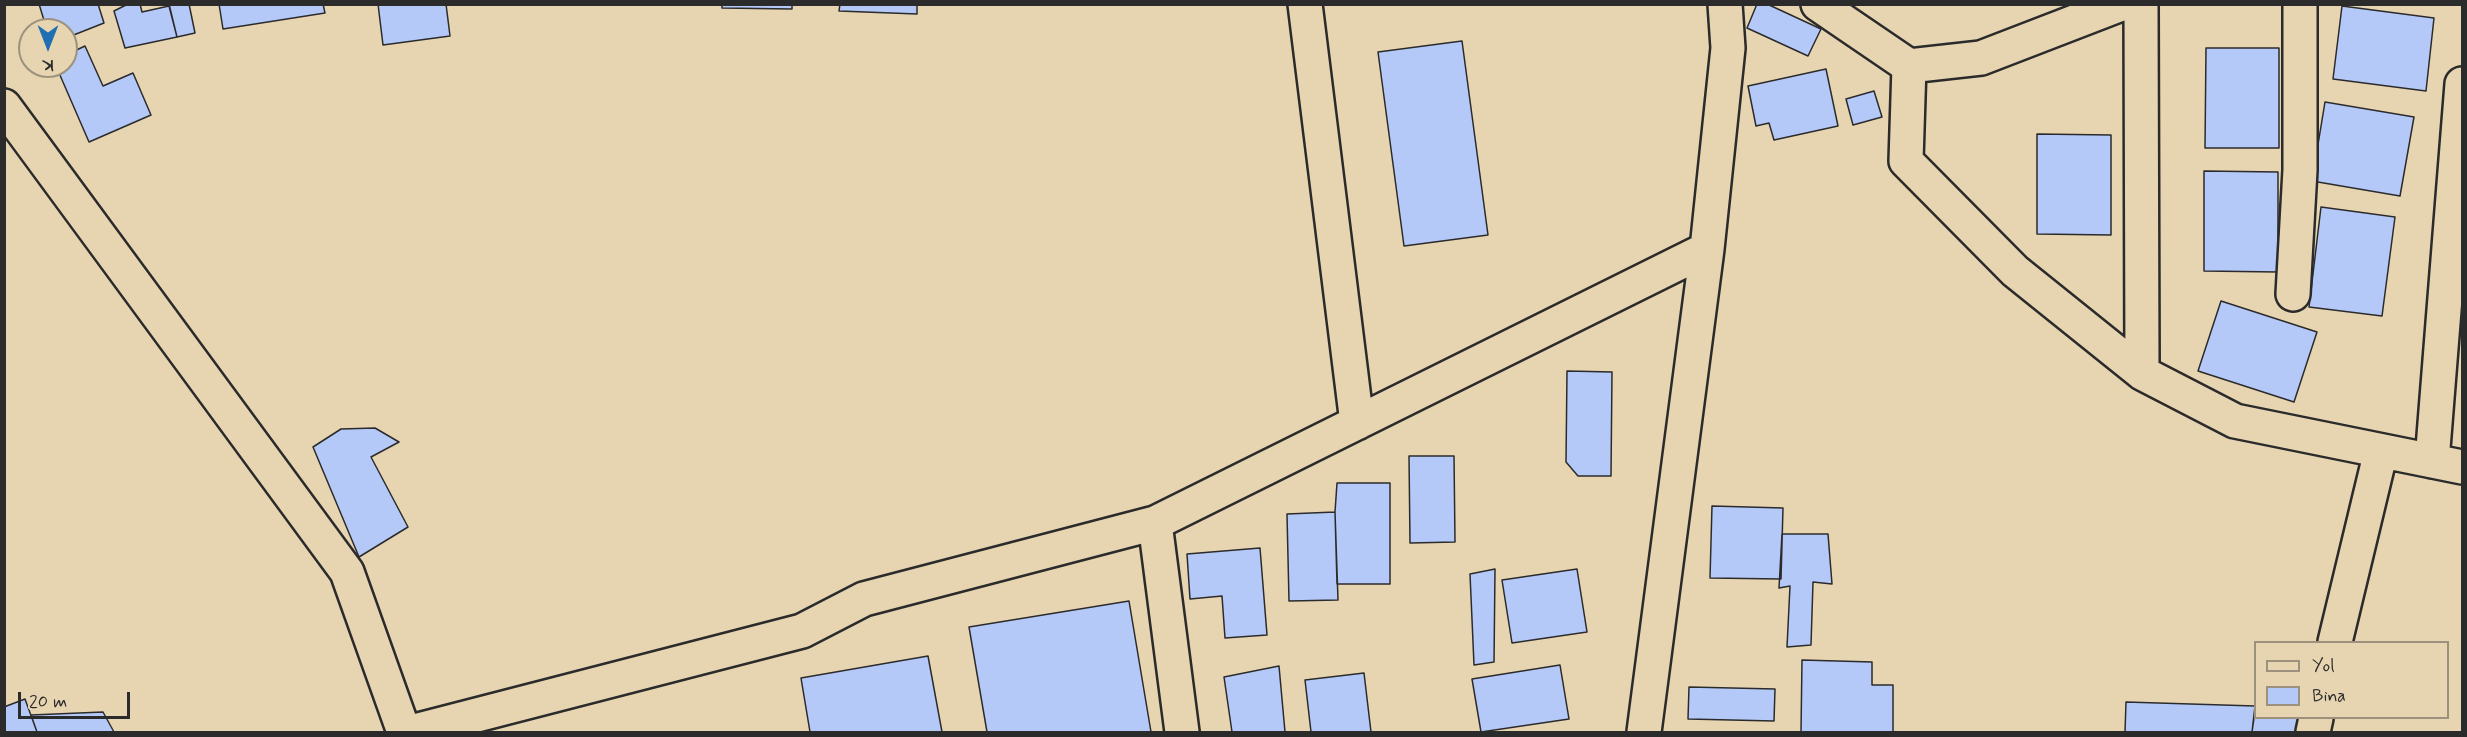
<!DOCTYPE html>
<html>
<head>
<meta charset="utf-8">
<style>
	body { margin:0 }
	#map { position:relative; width:2467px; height:737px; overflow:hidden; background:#e7d5b2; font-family:Mynerve,sans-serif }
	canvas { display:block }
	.frame { position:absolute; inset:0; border:6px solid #2b2b2b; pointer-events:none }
	.legend { position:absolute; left:2254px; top:641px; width:195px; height:78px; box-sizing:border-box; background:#e7d5b2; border:2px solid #9c917c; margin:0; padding:8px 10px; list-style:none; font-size:18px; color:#2b2b2b }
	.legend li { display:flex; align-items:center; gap:12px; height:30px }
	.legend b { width:30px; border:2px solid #9c917c }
	.north { position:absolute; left:18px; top:18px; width:60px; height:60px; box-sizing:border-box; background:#e7d5b2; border:2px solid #9c917c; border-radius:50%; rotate:180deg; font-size:16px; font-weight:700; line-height:24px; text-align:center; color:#2b2b2b }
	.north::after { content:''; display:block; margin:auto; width:21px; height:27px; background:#1f6fb2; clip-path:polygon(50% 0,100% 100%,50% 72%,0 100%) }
	.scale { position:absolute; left:18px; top:692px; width:112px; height:27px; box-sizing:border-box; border:3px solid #2b2b2b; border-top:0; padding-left:8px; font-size:18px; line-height:21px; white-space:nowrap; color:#2b2b2b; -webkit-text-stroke:4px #e7d5b2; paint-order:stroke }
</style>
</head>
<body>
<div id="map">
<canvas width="2467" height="737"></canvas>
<div class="frame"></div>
<ul class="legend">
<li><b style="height:8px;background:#e7d5b2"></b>Yol</li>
<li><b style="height:16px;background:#b5c9f8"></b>Bina</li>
</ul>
<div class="north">K</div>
<div class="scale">20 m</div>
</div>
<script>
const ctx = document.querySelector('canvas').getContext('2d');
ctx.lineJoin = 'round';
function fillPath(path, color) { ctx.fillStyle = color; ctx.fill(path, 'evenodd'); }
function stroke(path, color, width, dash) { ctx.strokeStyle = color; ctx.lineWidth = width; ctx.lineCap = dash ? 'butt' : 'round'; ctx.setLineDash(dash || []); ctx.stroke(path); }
const building = new Path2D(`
	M39,4H98L104,23L66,38V30H47Z
	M128,4H140L142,12L169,6L177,37L125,48L114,11Z
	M169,4H189L195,33L177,37Z
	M219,4H323L325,13L223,29Z
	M378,4H446L450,36L383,45Z
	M722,4H792V9L722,8Z
	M840,4H917V14L839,11Z
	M1757,4H1767L1821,29L1808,56L1747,28Z
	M2342,6L2434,18L2426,91L2333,79Z
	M1462,41L1488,235L1404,246L1378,52Z
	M85,46L103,86L133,73L151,115L89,142L56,66H66V55Z
	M2206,48H2279V148H2205Z
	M1826,69L1838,126L1774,140L1769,123L1756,126L1748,86Z
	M1874,91L1882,117L1853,125L1846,99Z
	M2325,102L2414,117L2400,196L2312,181Z
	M2037,134L2111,135V235L2037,234Z
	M2204,171L2278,172V272L2204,271Z
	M2321,207L2395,217L2382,316L2309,307Z
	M2221,301L2317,332L2294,402L2198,371Z
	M1567,371L1612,372L1611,476H1578L1566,462Z
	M375,428L399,442L371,457L408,527L359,557L313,447L341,429Z
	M1409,456H1454L1455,542L1410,543Z
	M1337,483H1390V584H1337L1335,512Z
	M1712,506L1783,508L1781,579L1710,578Z
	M1335,512L1338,600L1289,601L1287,514Z
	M1782,534H1828L1832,584L1813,582L1811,645L1787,647L1790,586L1779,588Z
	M1260,548L1267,635L1225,638L1222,596L1190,599L1187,554Z
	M1495,569L1494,662L1474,665L1470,574Z
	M1577,569L1587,632L1512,643L1502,580Z
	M1129,601L1151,732H987L969,627Z
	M928,656L942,732H810L801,678Z
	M1802,660L1872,662V685H1893V732H1801Z
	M1560,665L1569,719L1481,732L1472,679Z
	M1279,666L1285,732H1232L1224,677Z
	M1364,673L1371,732H1311L1305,680Z
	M1689,687L1775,689L1774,721L1688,719Z
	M25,699L37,732H4V707Z
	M2126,702L2255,706L2252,732H2125Z
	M2256,704V718H2302L2300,732H2252Z
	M103,712L114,732H37L31,715Z`);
const minor = new Path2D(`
	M1305,4L1357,423
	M1818,4L1909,66L1981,58L2121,4
	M2141,4L2142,373
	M1909,66L1906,161L2015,271L2142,373L2235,421L2462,467
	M4,106L347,572L404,732
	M2293,294L2300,170V4
	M2432,461L2462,84
	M1155,523L1182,732
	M2335,642L2381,451
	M411,732L802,631L864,599L1155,523L1707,249
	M1644,732L1707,249L1728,48L1725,4
	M2313,732L2316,718`);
fillPath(building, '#b5c9f8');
stroke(building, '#2b2b2b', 1.5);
stroke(minor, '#2b2b2b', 38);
stroke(minor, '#e7d5b2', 33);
</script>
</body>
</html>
